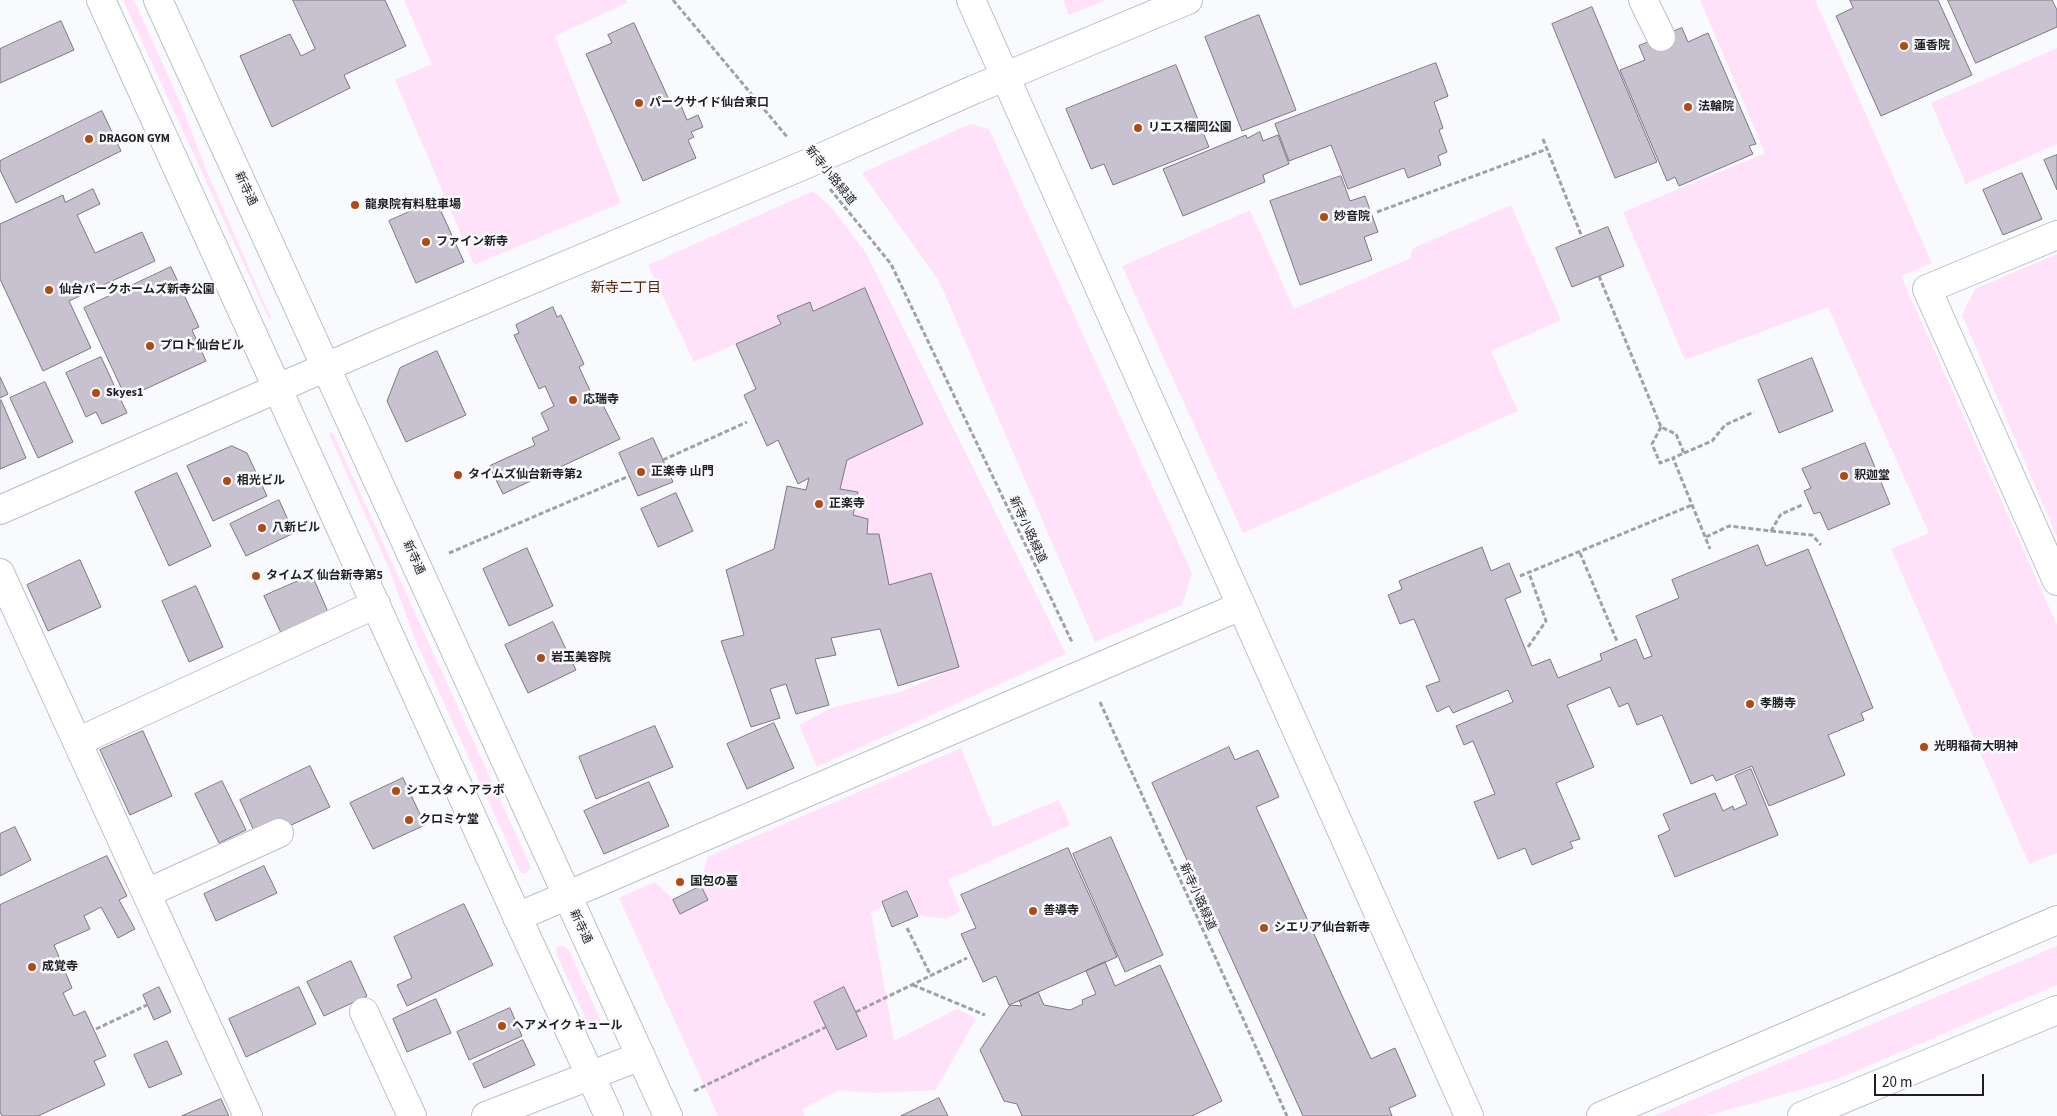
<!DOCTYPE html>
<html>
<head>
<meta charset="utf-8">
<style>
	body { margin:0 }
	#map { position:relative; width:2057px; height:1116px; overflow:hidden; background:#f9fafd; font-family:"Source Sans 3",sans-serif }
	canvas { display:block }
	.scale { position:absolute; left:1874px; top:1074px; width:110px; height:22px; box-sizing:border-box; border:2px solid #1e1e23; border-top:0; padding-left:6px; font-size:15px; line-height:18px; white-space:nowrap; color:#1e1e23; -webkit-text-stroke:4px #f9fafd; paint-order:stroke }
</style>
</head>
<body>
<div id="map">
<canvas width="2057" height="1116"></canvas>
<div class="scale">20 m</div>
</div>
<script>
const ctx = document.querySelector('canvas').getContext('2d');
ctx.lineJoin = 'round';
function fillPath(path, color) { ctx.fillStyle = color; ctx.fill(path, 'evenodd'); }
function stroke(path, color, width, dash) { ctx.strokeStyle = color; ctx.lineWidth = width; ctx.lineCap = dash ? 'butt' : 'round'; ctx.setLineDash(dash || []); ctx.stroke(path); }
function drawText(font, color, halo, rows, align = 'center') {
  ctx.font = font + ' "Source Sans 3","Noto Sans JP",sans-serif'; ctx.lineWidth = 5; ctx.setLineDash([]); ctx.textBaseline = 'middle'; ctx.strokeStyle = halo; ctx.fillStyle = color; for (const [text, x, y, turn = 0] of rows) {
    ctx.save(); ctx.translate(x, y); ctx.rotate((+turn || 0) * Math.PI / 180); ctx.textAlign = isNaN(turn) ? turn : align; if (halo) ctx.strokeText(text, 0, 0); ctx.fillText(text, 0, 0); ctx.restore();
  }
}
const green = new Path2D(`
	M123,0H134L181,104L207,172L271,318L269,319Z
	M404,0H626L627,3L555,36L621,203L474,265L395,80L432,64Z
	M1063,0H1106L1069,15Z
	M1700,0H1815L1932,263L1901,276L2057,625V853L2029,864L1891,549L1929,533L1828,307L1685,360L1623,212L1765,153Z
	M2057,48V144L1966,184L1931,103Z
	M970,124L989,129L1192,573L1182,605L1095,642L939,281L862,173Z
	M813,191L832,208L866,253L1066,654L817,767L799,725L834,707L900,692L959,667L931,574L889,585L879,534H867L868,520L853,515L858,493L840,489L847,460L923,424L865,288L813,311L810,302L777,317L781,324L694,362L648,265Z
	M1511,205L1561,320L1491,351L1518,411L1243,533L1122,266L1250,210L1294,309L1411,258L1412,249Z
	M2057,254V537L1962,315L1975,289Z
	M330,432L333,433L530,865V869L526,873H522L519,869L415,639L388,566L329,434Z
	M961,748L993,827L1059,800L1070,825L948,880L961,911L946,919L918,915L908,889L881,902V908L871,912L894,1041L957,1009L976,1018L936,1090L874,1093L839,1090L802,1109L805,1116H718L619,898L655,882L673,899L701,886L707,857Z
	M562,945L569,950L600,1019V1023L596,1026H591L588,1023L556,953L557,947Z
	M2057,946V985L1838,1079L1706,1116H1654Z`);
const building = new Path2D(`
	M293,0H385L406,46L344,75L350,88L272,127L240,56L290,34L301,56L315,49Z
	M1850,0H1938L1972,75L1881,116L1836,16L1853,8Z
	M1948,0H2052L2057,10V27L1976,63Z
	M1592,7L1657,162L1615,178L1552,24Z
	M1259,15L1296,110L1242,131L1205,37Z
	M61,21L74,50L0,83V49Z
	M634,23L671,104L679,101L687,120L698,115L703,127L691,132L694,137L688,140L696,158L643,181L586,54L612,43L608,35Z
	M1682,28L1688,42L1708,33L1756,144L1749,146L1753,154L1679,186L1675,177L1667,181L1620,70L1645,60L1639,46Z
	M1436,63L1448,96L1434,102L1443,128L1439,130L1447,152L1438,156L1441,165L1408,178L1404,168L1348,189L1331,145L1289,161L1275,124Z
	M1176,65L1209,147L1113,185L1104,164L1091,169L1066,109Z
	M102,111L121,151L16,203L0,170V161Z
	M1260,132L1263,141L1278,135L1289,164L1263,175L1265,182L1183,216L1163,169L1246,135L1247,138Z
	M2057,155V190L2044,160Z
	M2022,173L2042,219L2003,235L1983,190Z
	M1341,176L1350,201L1365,196L1378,232L1364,237L1372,260L1300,285L1270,201Z
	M93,189L100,204L77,215L95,253L142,232L155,261L69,301L91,348L43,371L0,279V224L63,195L65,202Z
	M436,200L464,262L416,283L389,221Z
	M1608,227L1624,266L1572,287L1556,248Z
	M171,267L199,327L192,330L206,361L126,398L84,308Z
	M865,288L923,424L847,460L840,489L858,492L853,515L868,519L867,534H879L889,585L931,573L959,667L898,686L880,629L831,638L836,655L815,659L829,705L796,714L786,684L770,689L780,718L751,727L721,641L744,635L726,570L774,549L787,486L806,490L809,478L798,484L778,440L767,446L744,395L756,389L736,344L781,324L777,316L810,302L813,311Z
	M553,307L557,317L561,315L584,364L579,367L595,401L600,399L620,439L503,494L489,466L535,445L532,438L549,430L541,413L554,406L545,386L539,389L514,335L519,333L516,325Z
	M437,351L466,415L406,442L387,401L400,368Z
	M101,357L127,413L102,424L96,412L86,417L66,373Z
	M1812,358L1833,411L1779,433L1758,380Z
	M0,377L8,394L0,398Z
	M45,382L73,442L38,458L10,398Z
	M1,400L26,458L0,469V401Z
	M653,438L673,482L638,496L619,453Z
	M1865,443L1890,504L1828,530L1820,512L1814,514L1804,491L1811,488L1802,469Z
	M232,446L247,453L267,496L213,521L187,466Z
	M177,473L211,546L169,566L135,492Z
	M676,493L693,531L658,547L641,509Z
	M279,500L294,533L246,556L230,524Z
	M1758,545L1766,566L1808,549L1873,708L1861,713L1864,720L1828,735L1845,775L1769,806L1752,766L1716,781L1713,775L1691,784L1662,715L1637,725L1628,703L1619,707L1610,687L1567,705L1594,767L1556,783L1580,839L1570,842L1573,848L1532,865L1525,848L1498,859L1474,802L1495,794L1473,741L1464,745L1456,726L1513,702L1508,690L1453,713L1449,706L1437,712L1426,686L1440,681L1414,619L1400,624L1388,595L1402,589L1399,581L1482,547L1491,571L1509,563L1521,592L1505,599L1532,666L1550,659L1558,678L1602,660L1600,654L1636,639L1644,659L1652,656L1636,616L1679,598L1672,580Z
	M527,548L553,606L509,626L483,569Z
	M80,560L101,607L48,631L27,585Z
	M312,575L328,612L281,633L264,596Z
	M196,586L223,647L189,662L162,601Z
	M553,622L576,670L528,693L505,645Z
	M774,723L794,768L747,789L727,744Z
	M655,726L673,767L596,799L579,757Z
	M143,731L172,796L130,815L100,750Z
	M1229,747L1235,760L1258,750L1279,797L1256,807L1371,1059L1395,1048L1416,1096L1389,1108L1392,1116H1303L1152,783Z
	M310,766L330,807L287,827L283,820L255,833L240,800Z
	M1751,769L1778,835L1675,877L1658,836L1670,830L1663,814L1715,793L1723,811L1733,806L1734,810L1747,804L1735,776Z
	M403,778L425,825L373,849L350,803Z
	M222,781L246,830L219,843L195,794Z
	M649,782L669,826L604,854L584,811Z
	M15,827L31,860L0,876V834Z
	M1111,837L1163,955L1125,972L1073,854Z
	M1068,848L1117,957L1009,1005L996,976L983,982L961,934L976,928L961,895Z
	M107,856L127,896L119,900L135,929L118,938L101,907L84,916L90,929L54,945L72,988L63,993L74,1016L85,1011L106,1056L94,1061L105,1085L38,1116H2L0,1112V905Z
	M264,866L277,893L216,921L204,894Z
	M701,886L708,900L680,914L673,900Z
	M907,891L918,916L892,927L882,902Z
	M464,904L493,965L407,1006L397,985L412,978L394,937Z
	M351,961L367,996L324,1016L307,982Z
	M1105,962L1115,986L1160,965L1222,1101L1192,1116H1022L1017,1104L1004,1101L980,1050L1010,1005L1022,1006L1019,1001L1038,992L1044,1005L1070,1010L1083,1004L1082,1000L1096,994L1086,971Z
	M159,987L171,1012L154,1020L143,995Z
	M299,987L316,1024L246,1057L229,1019Z
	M844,987L867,1036L837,1050L814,1002Z
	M436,999L451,1033L407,1052L393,1019Z
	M510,1008L522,1036L469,1060L457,1032Z
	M523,1040L535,1065L484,1088L473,1064Z
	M167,1041L182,1074L149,1088L134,1055Z
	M939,1098L948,1116H901Z
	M221,1099L229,1116H182Z`);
const path = new Path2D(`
	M673,0L788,138
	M1543,139L1582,237
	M830,189L891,264L1072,642
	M1377,212L1547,149
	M1599,276L1661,427L1676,434L1684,453L1673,458L1710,549
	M1661,427L1652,444L1660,463L1673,458
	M1684,453L1712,441L1725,425L1754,412
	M663,460L747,422
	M1771,531L1812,535L1821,545
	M1706,537L1729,526L1771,531L1781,514L1802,505
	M449,553L629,476
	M1580,553L1617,641
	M1520,576L1692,505
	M1528,647L1546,621L1529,573
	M1100,702L1287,1116
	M907,928L931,976
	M913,985L985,1015
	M856,1012L967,958
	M96,1029L147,1005
	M694,1091L826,1027`);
const minor = new Path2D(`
	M101,0C271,371 437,745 609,1116
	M158,0L668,1116
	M971,0L1469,1116
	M1643,0L1661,37
	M2057,235L1927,289L2057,581
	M0,510L381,343L809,163L973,90L1188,0
	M0,573L248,1116
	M77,742L376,604
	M147,893L279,833
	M517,917L1241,606
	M364,1012L412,1116
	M486,1116L641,1056
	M1601,1116L2057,920
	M1802,1116L2057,1010`);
const markers = [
	[1904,46,5,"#af4c14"],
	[639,103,5,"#af4c14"],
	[1688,107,5,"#af4c14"],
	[1138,128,5,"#af4c14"],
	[89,139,5,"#af4c14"],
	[355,205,5,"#af4c14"],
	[1324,217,5,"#af4c14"],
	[426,242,5,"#af4c14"],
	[49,290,5,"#af4c14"],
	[150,346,5,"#af4c14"],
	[96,393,5,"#af4c14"],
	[573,400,5,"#af4c14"],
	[641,472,5,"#af4c14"],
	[458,475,5,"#af4c14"],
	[1844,476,5,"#af4c14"],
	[227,481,5,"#af4c14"],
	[819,504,5,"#af4c14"],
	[262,528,5,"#af4c14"],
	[256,576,5,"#af4c14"],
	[541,658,5,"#af4c14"],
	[1750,704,5,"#af4c14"],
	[1924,747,5,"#af4c14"],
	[396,791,5,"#af4c14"],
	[409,820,5,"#af4c14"],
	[680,882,5,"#af4c14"],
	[1033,911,5,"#af4c14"],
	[1264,928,5,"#af4c14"],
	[32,967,5,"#af4c14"],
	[502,1026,5,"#af4c14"]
];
const poiNames = [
	["蓮香院",1914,46],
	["パークサイド仙台東口",649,103],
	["法輪院",1698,107],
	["リエス榴岡公園",1148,128],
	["DRAGON GYM",99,139],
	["龍泉院有料駐車場",365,205],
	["妙音院",1334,217],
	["ファイン新寺",436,242],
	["仙台パークホームズ新寺公園",59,290],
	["プロト仙台ビル",160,346],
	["Skyes1",106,393],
	["応瑞寺",583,400],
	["正楽寺 山門",651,472],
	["タイムズ仙台新寺第2",468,475],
	["釈迦堂",1854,476],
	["相光ビル",237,481],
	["正楽寺",829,504],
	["八新ビル",272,528],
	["タイムズ 仙台新寺第5",266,576],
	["岩玉美容院",551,658],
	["孝勝寺",1760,704],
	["光明稲荷大明神",1934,747],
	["シエスタ ヘアラボ",406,791],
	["クロミケ堂",419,820],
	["国包の墓",690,882],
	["善導寺",1043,911],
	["シエリア仙台新寺",1274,928],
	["成覚寺",42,967],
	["ヘアメイク キュール",512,1026]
];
const streetNames = [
	["新寺小路緑道",830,176,51],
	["新寺通",245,189,65],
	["新寺小路緑道",1027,530,65],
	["新寺通",413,558,66],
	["新寺小路緑道",1197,897,66],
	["新寺通",580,927,65]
];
const neighbourhoodNames = [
	["新寺二丁目",626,289]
];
fillPath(green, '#ffe1fa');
fillPath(building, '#c8c1cf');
stroke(building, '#7d7784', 1);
stroke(minor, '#bdbecd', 30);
stroke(path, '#a0a1a5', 3, [5, 2.5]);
stroke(minor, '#fff', 28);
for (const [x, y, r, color] of markers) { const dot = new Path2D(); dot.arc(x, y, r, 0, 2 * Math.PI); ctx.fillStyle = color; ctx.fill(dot); stroke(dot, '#f9fafd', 2); }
drawText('bold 12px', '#1e1e23', '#f9fafd', poiNames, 'left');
drawText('12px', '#1e1e23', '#f9fafd', streetNames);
drawText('14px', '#522208', '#f9fafd', neighbourhoodNames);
</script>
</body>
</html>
